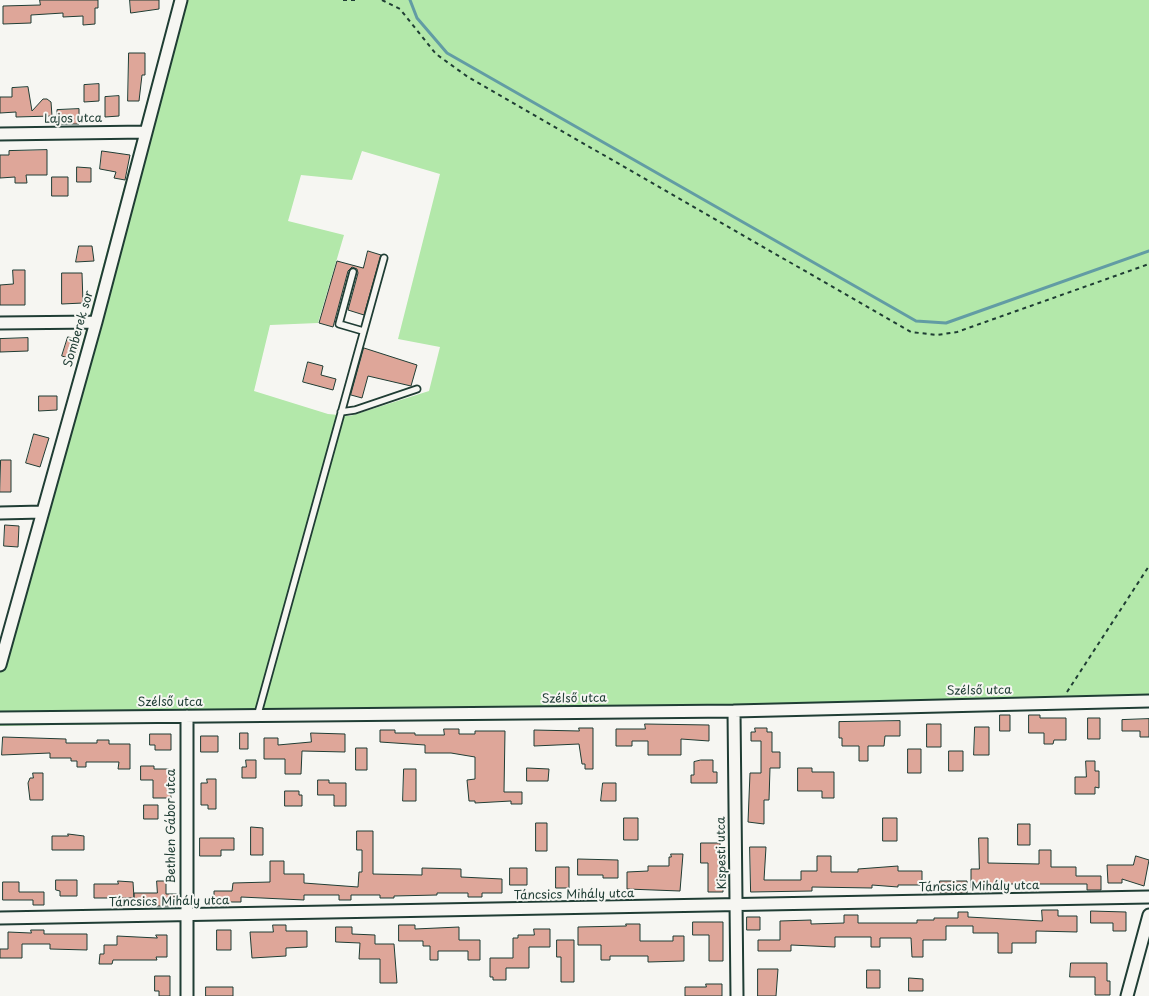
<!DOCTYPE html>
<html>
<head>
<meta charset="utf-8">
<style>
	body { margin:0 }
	canvas { display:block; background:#f6f6f2 }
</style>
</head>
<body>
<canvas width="1149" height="996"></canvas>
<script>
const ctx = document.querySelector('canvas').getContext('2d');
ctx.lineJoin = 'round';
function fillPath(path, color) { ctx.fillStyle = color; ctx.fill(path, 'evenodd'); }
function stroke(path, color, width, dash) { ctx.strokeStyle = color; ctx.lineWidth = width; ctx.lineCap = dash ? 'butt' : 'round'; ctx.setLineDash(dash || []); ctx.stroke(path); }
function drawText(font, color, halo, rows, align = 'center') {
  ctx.font = font + ' "Playpen Sans",sans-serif'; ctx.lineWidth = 4; ctx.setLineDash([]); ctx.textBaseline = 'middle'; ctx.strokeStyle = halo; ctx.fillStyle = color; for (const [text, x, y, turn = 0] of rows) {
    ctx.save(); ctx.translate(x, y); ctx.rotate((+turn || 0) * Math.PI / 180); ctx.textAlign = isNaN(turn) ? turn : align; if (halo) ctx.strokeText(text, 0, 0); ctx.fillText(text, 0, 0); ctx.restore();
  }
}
const green = new Path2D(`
	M174,0H1149V707L0,726V651ZM362,151L440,174L398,339L440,347L429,391L350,416L328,414L254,391L270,325L318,323L344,235L288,221L301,175L352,180Z`);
const stream = new Path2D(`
	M410,0L417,18L447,53L916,321L946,323L1149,251`);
const building = new Path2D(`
	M40,0H98V8H95V24L83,25V16L63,17V13L31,15V23L3,24V6L40,5Z
	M130,0H159V9L131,13Z
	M129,53H145V75H142L139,101H128Z
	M99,84V101L84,102V85Z
	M28,87L32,111L43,99H47L51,102L52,116L16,117V112L0,113V97H12V88Z
	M119,96V116L105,117V97Z
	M79,109V124H57V110Z
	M47,150V175H26L27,183H15V177L0,178V155H9V151Z
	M102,151L130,155L125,180L114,178L116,172L100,169Z
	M77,167L91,168V182H77Z
	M52,177H68V196H52Z
	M79,246H92L94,261L76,262Z
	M368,251L381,255L364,315L348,310L358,273L357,269L352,267L348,271L333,327L319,323L337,261L363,268Z
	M13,270H25V305H0V285L13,284Z
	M62,273H82L83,303L62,304Z
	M68,337L80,340L74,360L62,356Z
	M28,338V351L0,352V339Z
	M364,348L417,365L411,386L368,376L362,398L351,395Z
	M308,362L323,366L321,375L336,379L333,390L303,382Z
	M39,396H57V410L39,411Z
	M34,434L49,438L40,467L26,463Z
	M1,460H11V492H0Z
	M5,525L19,526L18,547L4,546Z
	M1000,715H1010V731H1000Z
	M1029,715H1040V718H1066V740H1054L1053,744H1044V733H1029Z
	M1088,718H1100V739H1088Z
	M1149,719V737H1140V731H1122V720Z
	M900,721V736H885L884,746H868V761H859V746H842V738H839V722Z
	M645,724L709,725V741L681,739V755H648V741H632V746H616V729H645Z
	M927,724H941V747H927Z
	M975,727H989V755H974Z
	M579,728H593V769H585V764H582L579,744L534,746V730L579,731Z
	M755,728H767V732H772V752H780V768H770L769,800H764V824L748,822L750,773H761V741H751V732H755Z
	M444,729H459V734H475V731H505L504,792H522V804H511V801L475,803V801H469L467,780L475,779V757L451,753H425V745L380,742V730H395V733H415V735H444Z
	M240,733H248V749H240Z
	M311,733L345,734V752L302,751L301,774H285V759H264V738H278V745L311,742Z
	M150,734H171V750H155V745H150Z
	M201,736H218V752H201Z
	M3,737L66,739V743H97V740H109V744H130V769H118L119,762H86V767H77V761H71V758H50V753L2,755Z
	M356,748H367V770H356Z
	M908,749H921V773H908Z
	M949,751H963V771H949Z
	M246,760H256V778H242V767H246Z
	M701,760H713V772H717V783H691V775H694V762Z
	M1086,761H1095V771H1099V788L1095,787V794H1075V777H1086Z
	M141,766H154V769H169L171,798H153V780H141Z
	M527,768L549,769L548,781H527Z
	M798,768H812V772H834V798H822V791H798Z
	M404,769H416V801H403Z
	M33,773H43V800H30L28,783L30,778H33Z
	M207,779H216V809H208V805H201V783H207Z
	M318,780H329V783H346V806H334V795H318Z
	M603,783H616V801H601Z
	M285,791H299V795H302V806H285Z
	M144,805H158V819H144Z
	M624,818H638V840H624Z
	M883,818H897V841H883Z
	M536,823H547V851H536Z
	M1018,824H1030V845H1018Z
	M251,827L263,828V855H251Z
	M357,831H373V874L422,875V868L461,869V877L502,879V893H482V897H468V893H437V895L394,896V898H380V895H351V900H339V895H304V900L241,897V902H214V891H232L233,883L270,882V861H284V874H304V883L358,887L359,872H362V850H357Z
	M68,834L84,836V850H52V836H68Z
	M200,838H234V850H221V856H200Z
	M979,838H988V863L1039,864V850H1051V867H1076V876H1101V890H1087V884H985V888H971V869H979Z
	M701,843H720V877H723V892H708V863H701Z
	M750,847H766L764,880H801V871H817V856H831V872H858V869L898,866V871H922V885H898V887L872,885V888L812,887V891L751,892Z
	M671,854H683L680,891L627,889V872L648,871V866H669V857H671Z
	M1136,856L1149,860L1144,886L1122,879V883H1108L1107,865H1133Z
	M578,859L618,860V878H603V875H578Z
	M556,867H569V888H556Z
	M510,868H527V885H510Z
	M56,880H77V896H60V891L56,890Z
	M118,881L133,882L134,898H94V884H118Z
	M157,881H166V894H177V906H134V893H157Z
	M940,881H967V893H940Z
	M3,882H19V892H44V905H33V900H3Z
	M1042,910H1058V916H1077V932L1036,931V943H1012V953H998V933H973V926H946V940H923V957H912L911,938H880V947H871V937H835V947L791,945V951H758V940H780V921L811,920V924L844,923V915H858V923H917V920H934V918H958V912H968V917L1042,921Z
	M1091,911L1126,912V931H1113V923H1091Z
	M747,917H760V930H747Z
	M693,922H723V961H709V935H693Z
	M626,924H640V941H673V936H684V961L648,962V956H610V960H601V945H578V927L626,926Z
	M273,925H286V931H307V947L286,948V956L252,958L250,932H273Z
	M399,925H415V929L459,927V940H480V960H468V951H438V960H430V946H423V941H399Z
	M336,927H352V934L375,935V944H394L397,983H380V959H359L360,943L336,942Z
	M534,929H550V947H529V968H506V980H493V977H490V958H513V938H518V935H534Z
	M31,930H44V934H87V950L50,949V944H22V958H0V949H8V932L31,933Z
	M217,930H231V950H217Z
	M156,935H167V957H156L157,960H113L112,964H99L100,954H104V945H117V936L157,938Z
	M557,940H574V982H561V957H557Z
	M1071,963H1107V981H1110V995H1095V977H1070Z
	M758,969H778L776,996H758Z
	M867,970H880V988H867Z
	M155,976H170V996H159V991H155Z
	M909,978L923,979V991H909Z
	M706,984H722V996H685V987H706Z
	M206,987H233V996H206Z`);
const path = new Path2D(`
	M343,0H357
	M382,0L400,9L436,54L468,77L911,332L937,335L957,332L1149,264
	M1067,692L1149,566`);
const service = new Path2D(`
	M353,272L339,324L363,331
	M341,412L355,410L417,389
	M257,717L384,258`);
const minor = new Path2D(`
	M0,134L146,132
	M0,323L96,322
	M0,513L42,512
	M0,665L96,322L181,0
	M734,711L737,996
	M187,716V996
	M0,718L734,711L1149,701
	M0,918L1149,897
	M1127,996L1149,915`);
const streetNames = [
	["Lajos utca",73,119,-1],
	["Somberek sor",79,329,-74],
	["Szélső utca",979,691,-1],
	["Szélső utca",574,699,-1],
	["Szélső utca",170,703],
	["Bethlen Gábor utca",172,826,-90],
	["Kispesti utca",722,853,-91],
	["Táncsics Mihály utca",979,887,-1],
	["Táncsics Mihály utca",574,895,-1],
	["Táncsics Mihály utca",169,902,-1]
];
fillPath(green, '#b3e8aa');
stroke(stream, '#629ca4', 3);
fillPath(building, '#dea699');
stroke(building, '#1f3d34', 1);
stroke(service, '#1f3d34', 9);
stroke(minor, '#1f3d34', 15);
stroke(path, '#1f3d34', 2, [4, 4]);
stroke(service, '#f6f6f2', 5.5);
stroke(minor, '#f6f6f2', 11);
drawText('12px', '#1f3d34', '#f6f6f2', streetNames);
</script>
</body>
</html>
